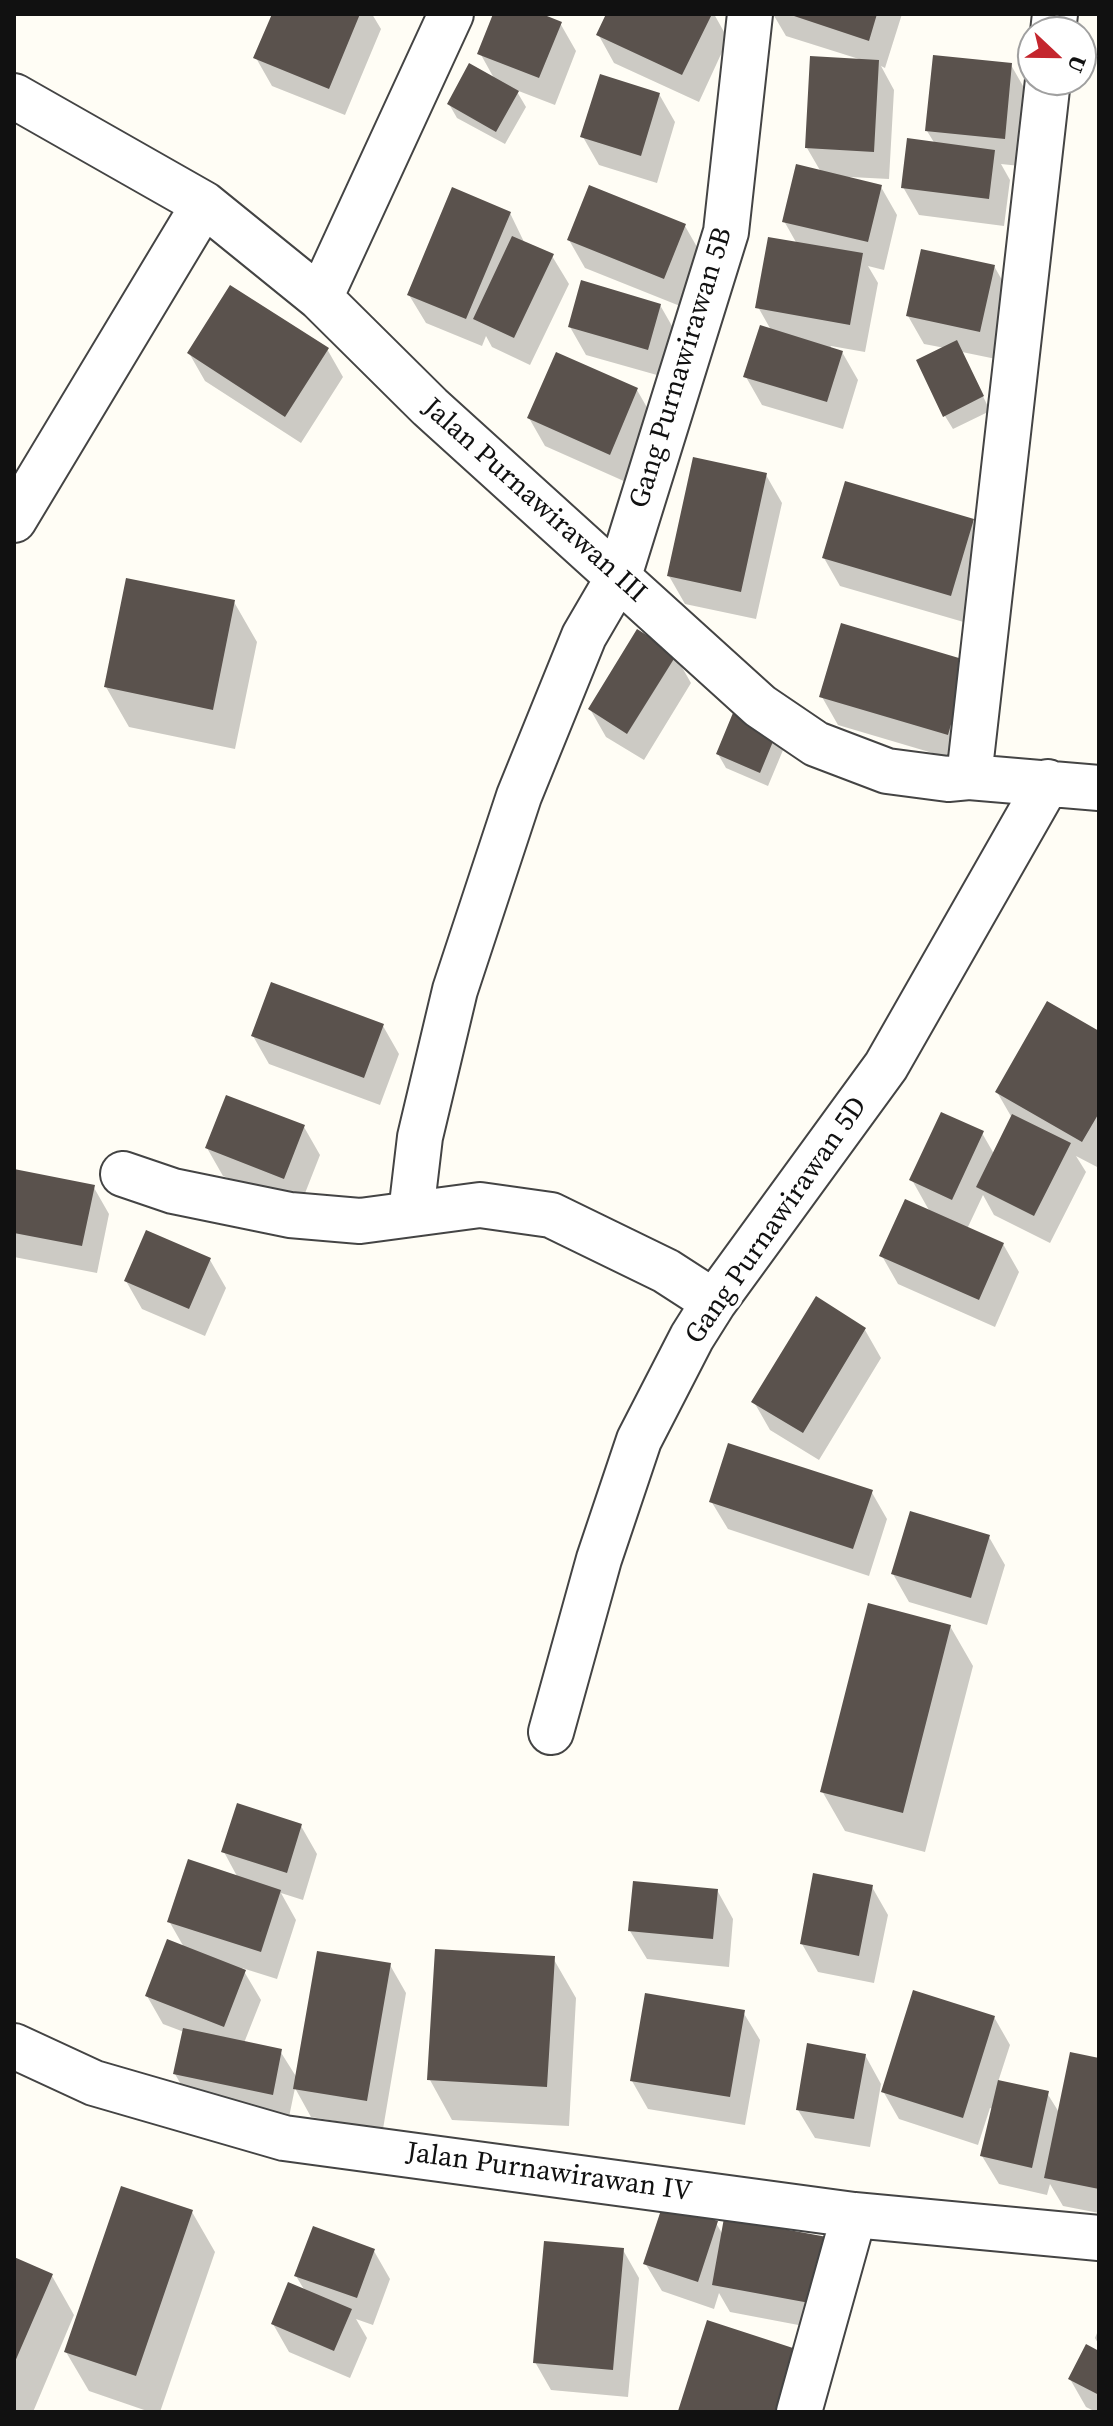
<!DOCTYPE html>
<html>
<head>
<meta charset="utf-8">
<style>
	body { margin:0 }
	#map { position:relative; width:1113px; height:2426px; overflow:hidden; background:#fffdf5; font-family:"Source Serif 4",serif }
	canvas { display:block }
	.frame { position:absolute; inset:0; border:16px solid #111; pointer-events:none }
	.north { position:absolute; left:1017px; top:16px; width:80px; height:80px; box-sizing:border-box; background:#fff; border:2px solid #a0a0a0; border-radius:50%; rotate:112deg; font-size:22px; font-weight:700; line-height:32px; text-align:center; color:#111 }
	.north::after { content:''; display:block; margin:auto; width:28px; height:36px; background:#c4262e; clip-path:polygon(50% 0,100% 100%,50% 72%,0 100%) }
</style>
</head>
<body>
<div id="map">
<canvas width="1113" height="2426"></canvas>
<div class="frame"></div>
<div class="north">U</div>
</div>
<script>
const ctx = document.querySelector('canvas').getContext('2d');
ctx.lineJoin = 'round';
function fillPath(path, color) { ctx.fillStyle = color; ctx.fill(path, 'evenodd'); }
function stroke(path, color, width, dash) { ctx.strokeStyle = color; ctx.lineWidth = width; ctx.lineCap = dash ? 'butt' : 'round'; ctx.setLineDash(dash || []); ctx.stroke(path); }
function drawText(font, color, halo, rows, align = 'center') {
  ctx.font = font + ' "Source Serif 4",serif'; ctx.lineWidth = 8; ctx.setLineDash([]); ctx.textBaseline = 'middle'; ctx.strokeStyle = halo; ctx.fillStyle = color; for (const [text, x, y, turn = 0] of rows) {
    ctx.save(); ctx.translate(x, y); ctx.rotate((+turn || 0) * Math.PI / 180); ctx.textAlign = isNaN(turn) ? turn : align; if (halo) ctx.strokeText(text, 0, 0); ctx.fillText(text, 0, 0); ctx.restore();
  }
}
const shadow = new Path2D(`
	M274,14H372L381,29L345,115L272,86L256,58Z
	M496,14H537L560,23L576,51L555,105L516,90L526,107L505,144L457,118L449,104L495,80L480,53Z
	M608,14H714L728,39L699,102L614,63L598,34Z
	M773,14H902L885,68L881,66L894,90L889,179L850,177V179L881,187L897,215L884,270L868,266L878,283L865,352L831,346L830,349L842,352L858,380L843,429L762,405L746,377L771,330L758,307L797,244L784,221L821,172L807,148L859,59L786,36Z
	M1011,65L1027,93L1020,166L1001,164L1010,180L1004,226L919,215L903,187L935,144L927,131Z
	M659,94L675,122L657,183L599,165L583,137Z
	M510,213L525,244L552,256L569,284L530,365L492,347L486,336L482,346L426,323L409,295Z
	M685,226L701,254L680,306L585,268L569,240Z
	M994,266L1010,294L996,359L962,352L990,411L953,429L945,416V348L924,344L908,316Z
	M660,305L676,333L664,377L586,355L570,327Z
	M327,349L343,377L301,443L205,381L189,353Z
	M637,390L653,418L626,482L545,446L529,418Z
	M766,475L782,503L756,619L685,604L669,576Z
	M973,521L989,549L967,623L840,586L824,558Z
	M234,602L257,642L235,749L129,727L106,687Z
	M675,655L691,683L644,760L606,737L590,709Z
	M968,663L963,762L838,725L822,697Z
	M736,711L786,743L768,786L726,768L718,754Z
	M383,1026L399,1054L380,1105L269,1064L253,1036Z
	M1099,1033V1168L1076,1156L1086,1172L1050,1243L994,1215L983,1195L967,1229L1003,1244L1019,1272L995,1327L898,1284L882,1256L930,1212L912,1180L982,1133L994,1154L1012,1118L997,1092Z
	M304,1127L320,1155L300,1206L223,1176L207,1148Z
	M14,1171L93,1186L109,1214L97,1273L14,1257Z
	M210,1260L226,1288L205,1336L142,1309L126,1281Z
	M865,1330L881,1358L819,1460L770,1430L754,1402Z
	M871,1491L887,1519L869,1576L728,1529L711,1501Z
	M989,1537L1005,1565L987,1625L909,1602L893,1574Z
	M950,1626L973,1666L925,1852L845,1831L822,1791Z
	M301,1826L317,1854L303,1900L281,1893L296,1920L277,1979L242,1968L261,2000L244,2043L280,2051L297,2078L390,1965L406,1993L383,2129L311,2117L295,2088L288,2122L191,2102L175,2074L184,2032L163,2024L147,1996L185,1949L169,1921L238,1878L224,1852Z
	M872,1887L888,1915L874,1983L818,1972L802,1944Z
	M717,1890L733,1919L729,1967L647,1959L630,1931Z
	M553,1958L576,1998L569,2126L452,2120L430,2080Z
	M743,2012L760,2040L745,2125L648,2109L632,2081Z
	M994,2017L1010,2045L998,2082L1047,2093L1060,2114L1099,2060V2213L1063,2206L1050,2184L1047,2195L999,2184L982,2156L993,2109L990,2108L978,2145L899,2119L883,2091Z
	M865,2055L881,2084L870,2147L815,2138L798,2110Z
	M192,2212L215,2252L160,2412H150L89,2391L66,2352Z
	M716,2223L723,2235L826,2239L830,2331L730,2312L719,2293L714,2309L662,2291L645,2263Z
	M623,2250L639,2278L628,2397L551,2390L535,2362Z
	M374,2251L390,2279L373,2325L356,2319L367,2338L350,2378L289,2352L273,2324L305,2291L296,2276Z
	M14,2259L52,2276L74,2315L33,2412H14Z
	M1099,2328V2345L1095,2338Z
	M794,2350L800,2412L681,2411Z
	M1099,2353V2412H1096L1086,2407L1070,2379Z`);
const building = new Path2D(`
	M272,14H360L329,89L253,58Z
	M493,14H542L562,22L539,78L477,54Z
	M606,14H712L682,75L596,35Z
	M788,14H877L869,41Z
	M933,55L1012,63L1005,139L925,131Z
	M810,56L879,60L874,152L805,148Z
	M469,63L519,91L496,132L447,104Z
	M600,74L660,93L641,156L580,137Z
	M907,138L995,150L989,199L901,188Z
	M796,164L882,185L868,242L782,222Z
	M589,185L686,224L664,279L567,240Z
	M452,187L511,212L466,319L407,295Z
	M512,236L554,254L514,338L473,319Z
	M768,237L863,253L850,325L755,308Z
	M921,249L995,265L980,332L906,316Z
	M581,280L661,304L648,350L568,327Z
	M230,285L329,348L285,417L187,353Z
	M760,325L843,351L827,402L743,377Z
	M957,340L984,396L943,417L916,360Z
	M556,352L638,388L610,455L527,418Z
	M693,457L767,473L741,592L667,576Z
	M845,481L974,519L951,596L822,558Z
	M126,578L235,600L213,710L104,687Z
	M841,623L969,661L948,735L819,697Z
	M637,629L677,654L627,734L588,709Z
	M735,708L779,727L760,773L716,754Z
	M271,982L384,1024L364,1078L251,1036Z
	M1047,1001L1099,1031V1113L1082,1142L995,1092Z
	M226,1095L305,1125L284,1179L205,1148Z
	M941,1112L984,1131L952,1200L909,1180Z
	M1012,1114L1071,1143L1034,1216L976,1187Z
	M14,1169L95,1185L82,1246L14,1233Z
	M905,1199L1004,1243L979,1300L879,1256Z
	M146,1230L211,1258L189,1309L124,1281Z
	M816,1296L866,1328L803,1433L751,1402Z
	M728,1443L873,1490L853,1549L709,1502Z
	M910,1511L990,1535L971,1598L891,1574Z
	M868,1603L951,1625L903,1813L820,1792Z
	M237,1803L302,1824L287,1873L221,1852Z
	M188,1859L281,1890L261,1952L167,1922Z
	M813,1873L873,1885L859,1956L800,1944Z
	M633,1881L718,1889L713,1939L628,1931Z
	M167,1939L246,1970L224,2027L145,1996Z
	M435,1949L555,1956L547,2087L427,2080Z
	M317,1951L391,1963L367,2101L293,2089Z
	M913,1990L995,2016L963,2118L881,2092Z
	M645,1993L745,2010L730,2097L630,2081Z
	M183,2028L282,2049L273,2095L173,2074Z
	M807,2043L866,2054L854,2119L796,2110Z
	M1070,2052L1099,2058V2189L1044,2178Z
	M998,2080L1049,2091L1032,2168L980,2156Z
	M121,2186L193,2210L136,2376L64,2352Z
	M663,2204L718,2221L698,2282L643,2264Z
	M724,2218L827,2237L815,2304L712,2285Z
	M313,2226L375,2249L357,2298L294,2276Z
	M544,2241L624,2248L613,2370L533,2363Z
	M14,2257L53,2274L14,2364Z
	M288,2282L352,2309L334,2351L271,2324Z
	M707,2320L796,2349L775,2412L678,2411Z
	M1086,2344L1099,2351V2395L1068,2379Z`);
const minor = new Path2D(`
	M1053,32L1055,14
	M14,96L204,204L320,298L430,407L760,706L816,744L887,771L948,779L969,777L1099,788
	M320,298L451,14
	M14,520L204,204
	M969,777L1048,80
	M123,1174L173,1191L290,1215L360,1221L480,1205L551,1215L666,1271L714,1302
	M411,1213L420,1137L455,990L519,796L584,636L619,576L726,232L750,14
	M551,1732L599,1559L639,1440L692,1337L714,1302L886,1066L1048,782
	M14,2046L94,2083L284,2138L854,2215L1099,2238
	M799,2412L854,2215`);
const streetNames = [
	["Gang Purnawirawan 5B",682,368,-73],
	["Jalan Purnawirawan III",534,501,42],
	["Gang Purnawirawan 5D",777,1221,-55],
	["Jalan Purnawirawan IV",549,2173,8]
];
fillPath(shadow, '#0003');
fillPath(building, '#5a524d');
stroke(minor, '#444', 48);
stroke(minor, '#fff', 44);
drawText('28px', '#111', '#fff', streetNames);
</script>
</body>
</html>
